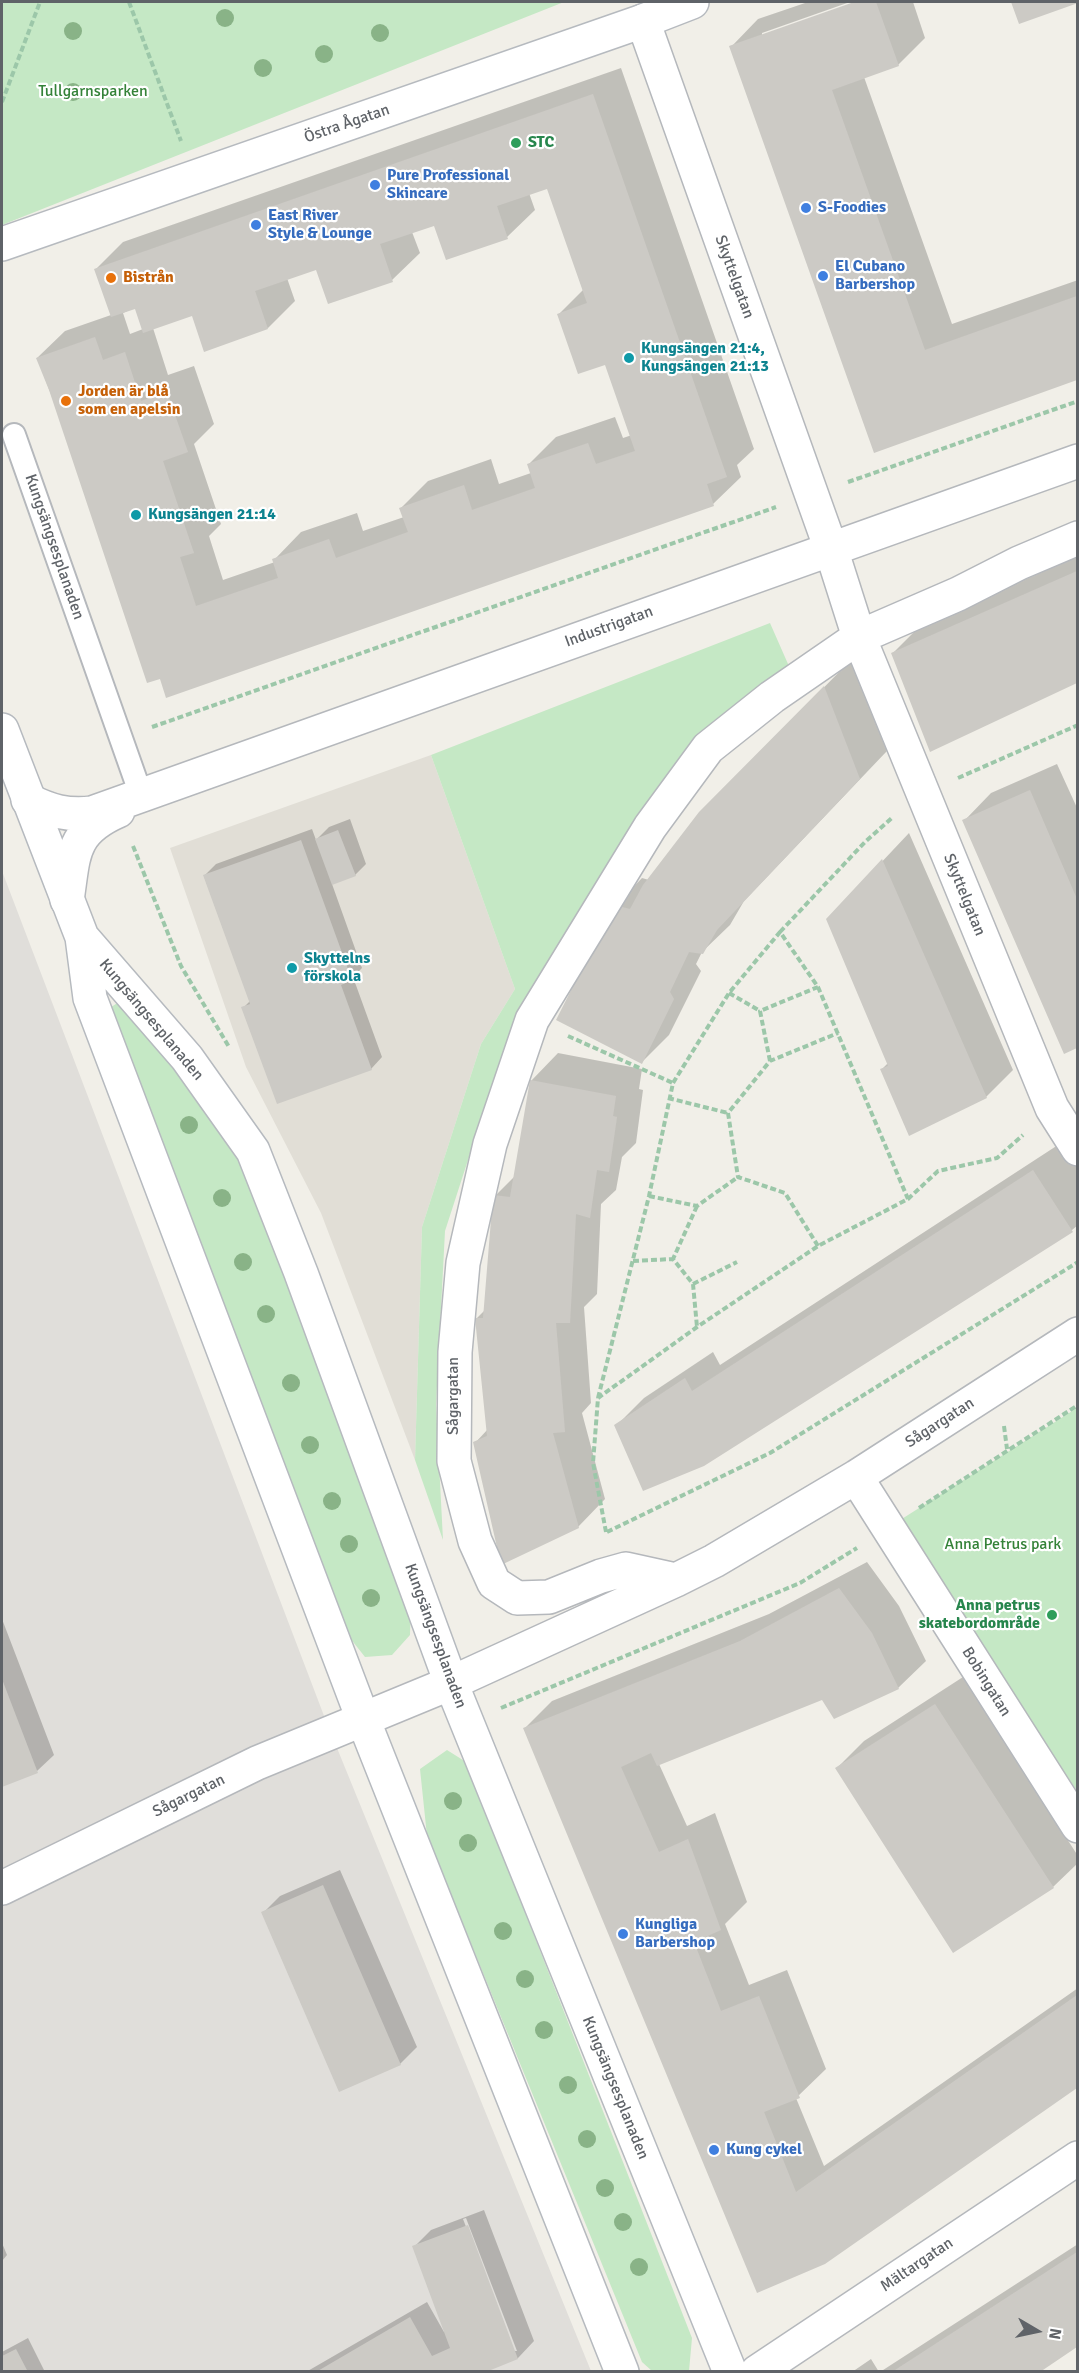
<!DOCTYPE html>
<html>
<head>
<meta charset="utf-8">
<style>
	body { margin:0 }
	#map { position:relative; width:1079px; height:2373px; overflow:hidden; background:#f1efe8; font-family:Signika,sans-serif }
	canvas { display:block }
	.frame { position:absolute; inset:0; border:3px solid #5f6368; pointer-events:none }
	.north { position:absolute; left:1007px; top:2301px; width:60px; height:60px; -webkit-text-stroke:4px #fff; paint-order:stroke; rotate:99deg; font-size:16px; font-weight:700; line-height:24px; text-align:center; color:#5f6368 }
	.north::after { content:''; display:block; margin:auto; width:21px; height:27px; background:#5f6368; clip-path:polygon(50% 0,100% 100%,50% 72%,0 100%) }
</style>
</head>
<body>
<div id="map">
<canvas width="1079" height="2373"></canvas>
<div class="frame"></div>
<div class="north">N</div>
</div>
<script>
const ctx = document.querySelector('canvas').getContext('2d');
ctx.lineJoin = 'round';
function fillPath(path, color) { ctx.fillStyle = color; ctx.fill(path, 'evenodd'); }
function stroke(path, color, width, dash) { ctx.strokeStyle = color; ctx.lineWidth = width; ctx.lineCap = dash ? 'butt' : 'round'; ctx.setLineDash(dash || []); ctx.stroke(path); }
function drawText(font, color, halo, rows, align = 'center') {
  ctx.font = font + ' Signika,sans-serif'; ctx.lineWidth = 4.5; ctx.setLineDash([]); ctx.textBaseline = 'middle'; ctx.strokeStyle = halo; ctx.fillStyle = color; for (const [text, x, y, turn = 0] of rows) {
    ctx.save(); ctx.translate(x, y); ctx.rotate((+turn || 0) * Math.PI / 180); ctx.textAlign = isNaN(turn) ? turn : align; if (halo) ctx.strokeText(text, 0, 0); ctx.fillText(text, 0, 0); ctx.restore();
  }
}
const industrial = new Path2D(`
	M2,871L326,1721L591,2371H2Z`);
const education = new Path2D(`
	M431,755L515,989L481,1044L422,1227L415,1460L321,1213L246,1067L170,848Z`);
const green = new Path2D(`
	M2,2H564L2,225Z
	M770,623L799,689L649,818L502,1055L445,1231L436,1405L443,1540L415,1460L422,1227L481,1044L515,989L431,755Z
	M119,1002L248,1158L411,1602L410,1635L392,1655L365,1657L350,1638L108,1009Z
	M1077,1408V1791L897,1522Z
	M447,1750L466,1762L692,2338L689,2371H652L642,2362L427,1836L420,1769Z`);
const shadow = new Path2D(`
	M808,2H850L762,33V36L859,2H913L925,38L898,65L864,77L952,324L1078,280V378L875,451L731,47L758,19Z
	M1013,2H1076L1020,22Z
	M621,68L754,449L737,465L741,477L713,504L167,696L37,358L65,331L111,315L96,269L123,242ZM548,187L583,290L559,314L606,363L632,435L623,438L615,417L556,437L528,465L531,473L499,484L491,459L428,481L401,508L404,517L363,531L357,513L301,532L274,560L275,562L223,580L209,536L221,524L194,444L214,424L194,366L168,375L153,328L193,314L268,328L295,301L287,278L317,268L392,280L420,253L412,232L435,224L507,237L535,210L529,193ZM136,307L143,329L130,334L123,313Z
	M1078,556V681L931,750L893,653L920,626Z
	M851,660L887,751L744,901L730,925L702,952L696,964L701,971L669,1035L642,1062L615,906L642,878L649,880L700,813Z
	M1057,764L1078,810V1046L1065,1052L964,821L991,793Z
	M350,819L366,864L355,875L332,884L362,968L353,977L382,1057L371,1069L243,1008L250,1001L204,876L216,864L312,829L316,840L329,827Z
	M909,833L1013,1070L986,1097L882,1069L888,1063L828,919Z
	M558,1053L642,1069L639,1089L643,1090L636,1143L622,1157L616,1190L601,1204L597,1294L584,1307L591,1403L582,1413L605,1499L578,1527L475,1443L488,1429L477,1318L485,1310L495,1196L516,1175L531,1081Z
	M1061,1143L1078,1169V1225L1072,1230L703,1464L616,1426L644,1398L713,1352L720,1365Z
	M867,1562L899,1606L926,1661L898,1688L823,1698L659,1764L687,1826L715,1813L747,1902L725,1924L749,1985L787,1970L826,2069L796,2098L824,2166L1078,1988V2086L824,2262L524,1729L552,1701L769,1614Z
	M2,1619L54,1755L37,1771L2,1785Z
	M963,1677L1078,1856V1863L1053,1887L837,1768L864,1741Z
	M340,1870L417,2047L400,2064L263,1913L280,1896Z
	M484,2210L534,2341L518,2358L483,2372H306L427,2302L444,2332L446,2331L414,2247L431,2230ZM466,2218L517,2351H514L463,2219Z
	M2,2243L7,2255L2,2261Z
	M1078,2244V2345L1037,2372H880Z
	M28,2338L45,2372H2V2352Z
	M871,2359L879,2372H852Z`);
const building = new Path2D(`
	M854,2H876L899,66L832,90L925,350L1077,296V380L874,453L729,46Z
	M1011,2H1078V3L1019,24Z
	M593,94L727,477L707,484L714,506L166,698L160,679L147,683L49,390L36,358L95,337L103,360L125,352L141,401L167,392L188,452L163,461L194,553L180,557L196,606L278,578L272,559L329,539L336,558L408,532L399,508L464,485L472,510L535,488L527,464L588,443L596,464L635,451L605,365L578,374L557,314L587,303L547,189L497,206L508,239L446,260L434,226L380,244L393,282L328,304L316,270L255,291L268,329L204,352L192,316L143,333L135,309L111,317L94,269Z
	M1077,571V683L930,752L891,653Z
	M824,686L860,779L717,930L703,954L689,952L670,992L674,999L642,1064L556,1020L614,905L630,909L643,885L699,812Z
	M1030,790L1077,899V1048L1064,1054L962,820Z
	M338,830L356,876L332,885L315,839Z
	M301,840L352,980L341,985L372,1070L277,1104L241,1007L250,1004L203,875Z
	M882,859L987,1098L909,1136L880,1069L888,1066L826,919Z
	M530,1080L616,1096L613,1116L617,1117L609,1172L597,1170L590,1218L576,1214L570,1323H556L565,1432L553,1433L579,1528L501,1565L473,1442L487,1436L475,1318H483L493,1195L510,1197Z
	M1033,1170L1073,1232L704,1466L643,1491L614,1425L685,1378L692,1391Z
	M839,1588L872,1633L899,1689L834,1719L822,1700L657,1766L651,1753L621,1767L659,1852L688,1839L721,1930L694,1942L721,2011L759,1996L800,2098L764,2112L796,2192L1077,1995V2088L825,2264L757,2293L523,1728L740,1641Z
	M2,1679L38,1773L2,1787Z
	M935,1704L1054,1888L953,1953L835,1768Z
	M323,1885L401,2065L339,2092L261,1912Z
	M468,2225L518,2359L486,2372H316L410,2317L432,2356L450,2348L412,2246Z
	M1077,2252V2347L1040,2372H892Z
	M16,2349L28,2372H2V2356Z`);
const path = new Path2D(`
	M129,2L181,141
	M2,102L40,2
	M848,482L1078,401
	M152,727L776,507
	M958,778L1078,725
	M133,846L181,966L229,1047
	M780,932L865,842L893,817
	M729,993L760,1011
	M568,1036L673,1083
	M770,1061L760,1011L818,987
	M668,1098L728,1113
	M649,1196L697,1206L738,1177
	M697,1206L673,1259L693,1284L697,1327
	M818,1246L785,1193L738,1177L728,1113L770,1061L838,1033
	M633,1261L673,1259
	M693,1284L737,1262
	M598,1398L649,1196L673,1083L729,993L780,932L818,987L908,1199
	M1004,1426L1007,1449
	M919,1508L1078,1405
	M606,1532L593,1463L598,1398L697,1327L818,1246L908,1199L938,1171L997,1158L1023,1135
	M607,1532L770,1453L1078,1262
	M501,1708L800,1583L857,1548`);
const lane = new Path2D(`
	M14,435L141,795`);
const street = new Path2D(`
	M643,21L831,549L859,637L1052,1108L1078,1149
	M28,800C50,811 67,816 92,813L1078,461
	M67,900C74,856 70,832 118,811
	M856,1477L1078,1826
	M676,1580L626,1569L601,1576L549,1597L517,1598L494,1583L475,1541L454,1461L455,1352L463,1263L490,1144L532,1020L650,827L708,748L772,697L859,637L958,594L1019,563L1078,538
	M2,1888L257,1763L451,1683L676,1580L714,1561L856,1477L1078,1334
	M757,2372L1078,2158`);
const secondary = new Path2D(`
	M2,244L643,21L692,2
	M2,730L82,937L90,998L363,1719L622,2372
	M82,937L187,1058L253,1151L301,1273L451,1683L730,2372`);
const trees = [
	[225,18],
	[73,31],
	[380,33],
	[324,54],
	[263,68],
	[73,92],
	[189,1125],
	[222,1198],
	[243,1262],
	[266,1314],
	[291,1383],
	[310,1445],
	[332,1501],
	[349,1544],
	[371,1598],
	[453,1801],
	[468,1843],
	[503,1931],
	[525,1979],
	[544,2030],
	[568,2085],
	[587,2139],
	[605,2188],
	[623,2222],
	[639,2267]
];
const markers = [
	[516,143,6,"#2e9e5b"],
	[375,185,6,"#3f7fe0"],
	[806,208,6,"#3f7fe0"],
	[256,225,6,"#3f7fe0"],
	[823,276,6,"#3f7fe0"],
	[111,278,6,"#e8710a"],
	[629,358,6,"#0f9aa8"],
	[66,401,6,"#e8710a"],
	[136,515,6,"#0f9aa8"],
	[292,968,6,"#0f9aa8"],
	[1052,1615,6,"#2e9e5b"],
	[623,1934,6,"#3f7fe0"],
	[714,2150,6,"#3f7fe0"]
];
const parkNames = [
	["Tullgarnsparken",93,92],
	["Anna Petrus park",1003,1545]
];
const streetNames = [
	["Östra Ågatan",347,124,-19],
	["Skyttelgatan",734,277,70],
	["Kungsängsesplanaden",54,547,71],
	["Industrigatan",609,627,-20],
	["Skyttelgatan",964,895,68],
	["Kungsängsesplanaden",151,1020,50],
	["Sågargatan",454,1396,-90],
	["Sågargatan",940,1423,-33],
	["Kungsängsesplanaden",435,1636,70],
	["Bobingatan",986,1682,58],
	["Sågargatan",189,1796,-26],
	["Kungsängsesplanaden",615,2088,68],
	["Mältargatan",917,2265,-34]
];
const leisureNames = [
	["STC",528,143],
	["Anna petrus",1040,1606,"right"],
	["skatebordområde",1040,1624,"right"]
];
const shopNames = [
	["Pure Professional",387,176],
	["Skincare",387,194],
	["S-Foodies",818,208],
	["East River",268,216],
	["Style & Lounge",268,234],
	["El Cubano",835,267],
	["Barbershop",835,285],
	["Kungliga",635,1925],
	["Barbershop",635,1943],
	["Kung cykel",726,2150]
];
const foodNames = [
	["Bistrån",123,278],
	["Jorden är blå",78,392],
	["som en apelsin",78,410]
];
const cultureNames = [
	["Kungsängen 21:4,",641,349],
	["Kungsängen 21:13",641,367],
	["Kungsängen 21:14",148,515],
	["Skyttelns",304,959],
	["förskola",304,977]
];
fillPath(industrial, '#e0deda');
fillPath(education, '#e1ded6');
fillPath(green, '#c5e8c5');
fillPath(shadow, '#0003');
fillPath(building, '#cccac5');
stroke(lane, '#b5b8bc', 26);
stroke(street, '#b5b8bc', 36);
stroke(secondary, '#b6babf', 36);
stroke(path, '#9cc7a9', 4, [6, 3]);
stroke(lane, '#fff', 22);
stroke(street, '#fff', 33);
stroke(secondary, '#fff', 33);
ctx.fillStyle = '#89b387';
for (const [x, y] of trees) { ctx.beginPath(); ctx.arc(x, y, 9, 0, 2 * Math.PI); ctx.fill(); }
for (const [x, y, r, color] of markers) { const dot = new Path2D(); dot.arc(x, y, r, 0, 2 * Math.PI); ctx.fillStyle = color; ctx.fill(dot); stroke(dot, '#fff', 2); }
drawText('16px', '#348238', '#fff', parkNames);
drawText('16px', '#5f6368', '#fff', streetNames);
drawText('bold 16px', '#27864d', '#fff', leisureNames, 'left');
drawText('bold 16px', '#366cbe', '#fff', shopNames, 'left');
drawText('bold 16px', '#c56008', '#fff', foodNames, 'left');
drawText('bold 16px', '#0d838f', '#fff', cultureNames, 'left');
</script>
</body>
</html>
